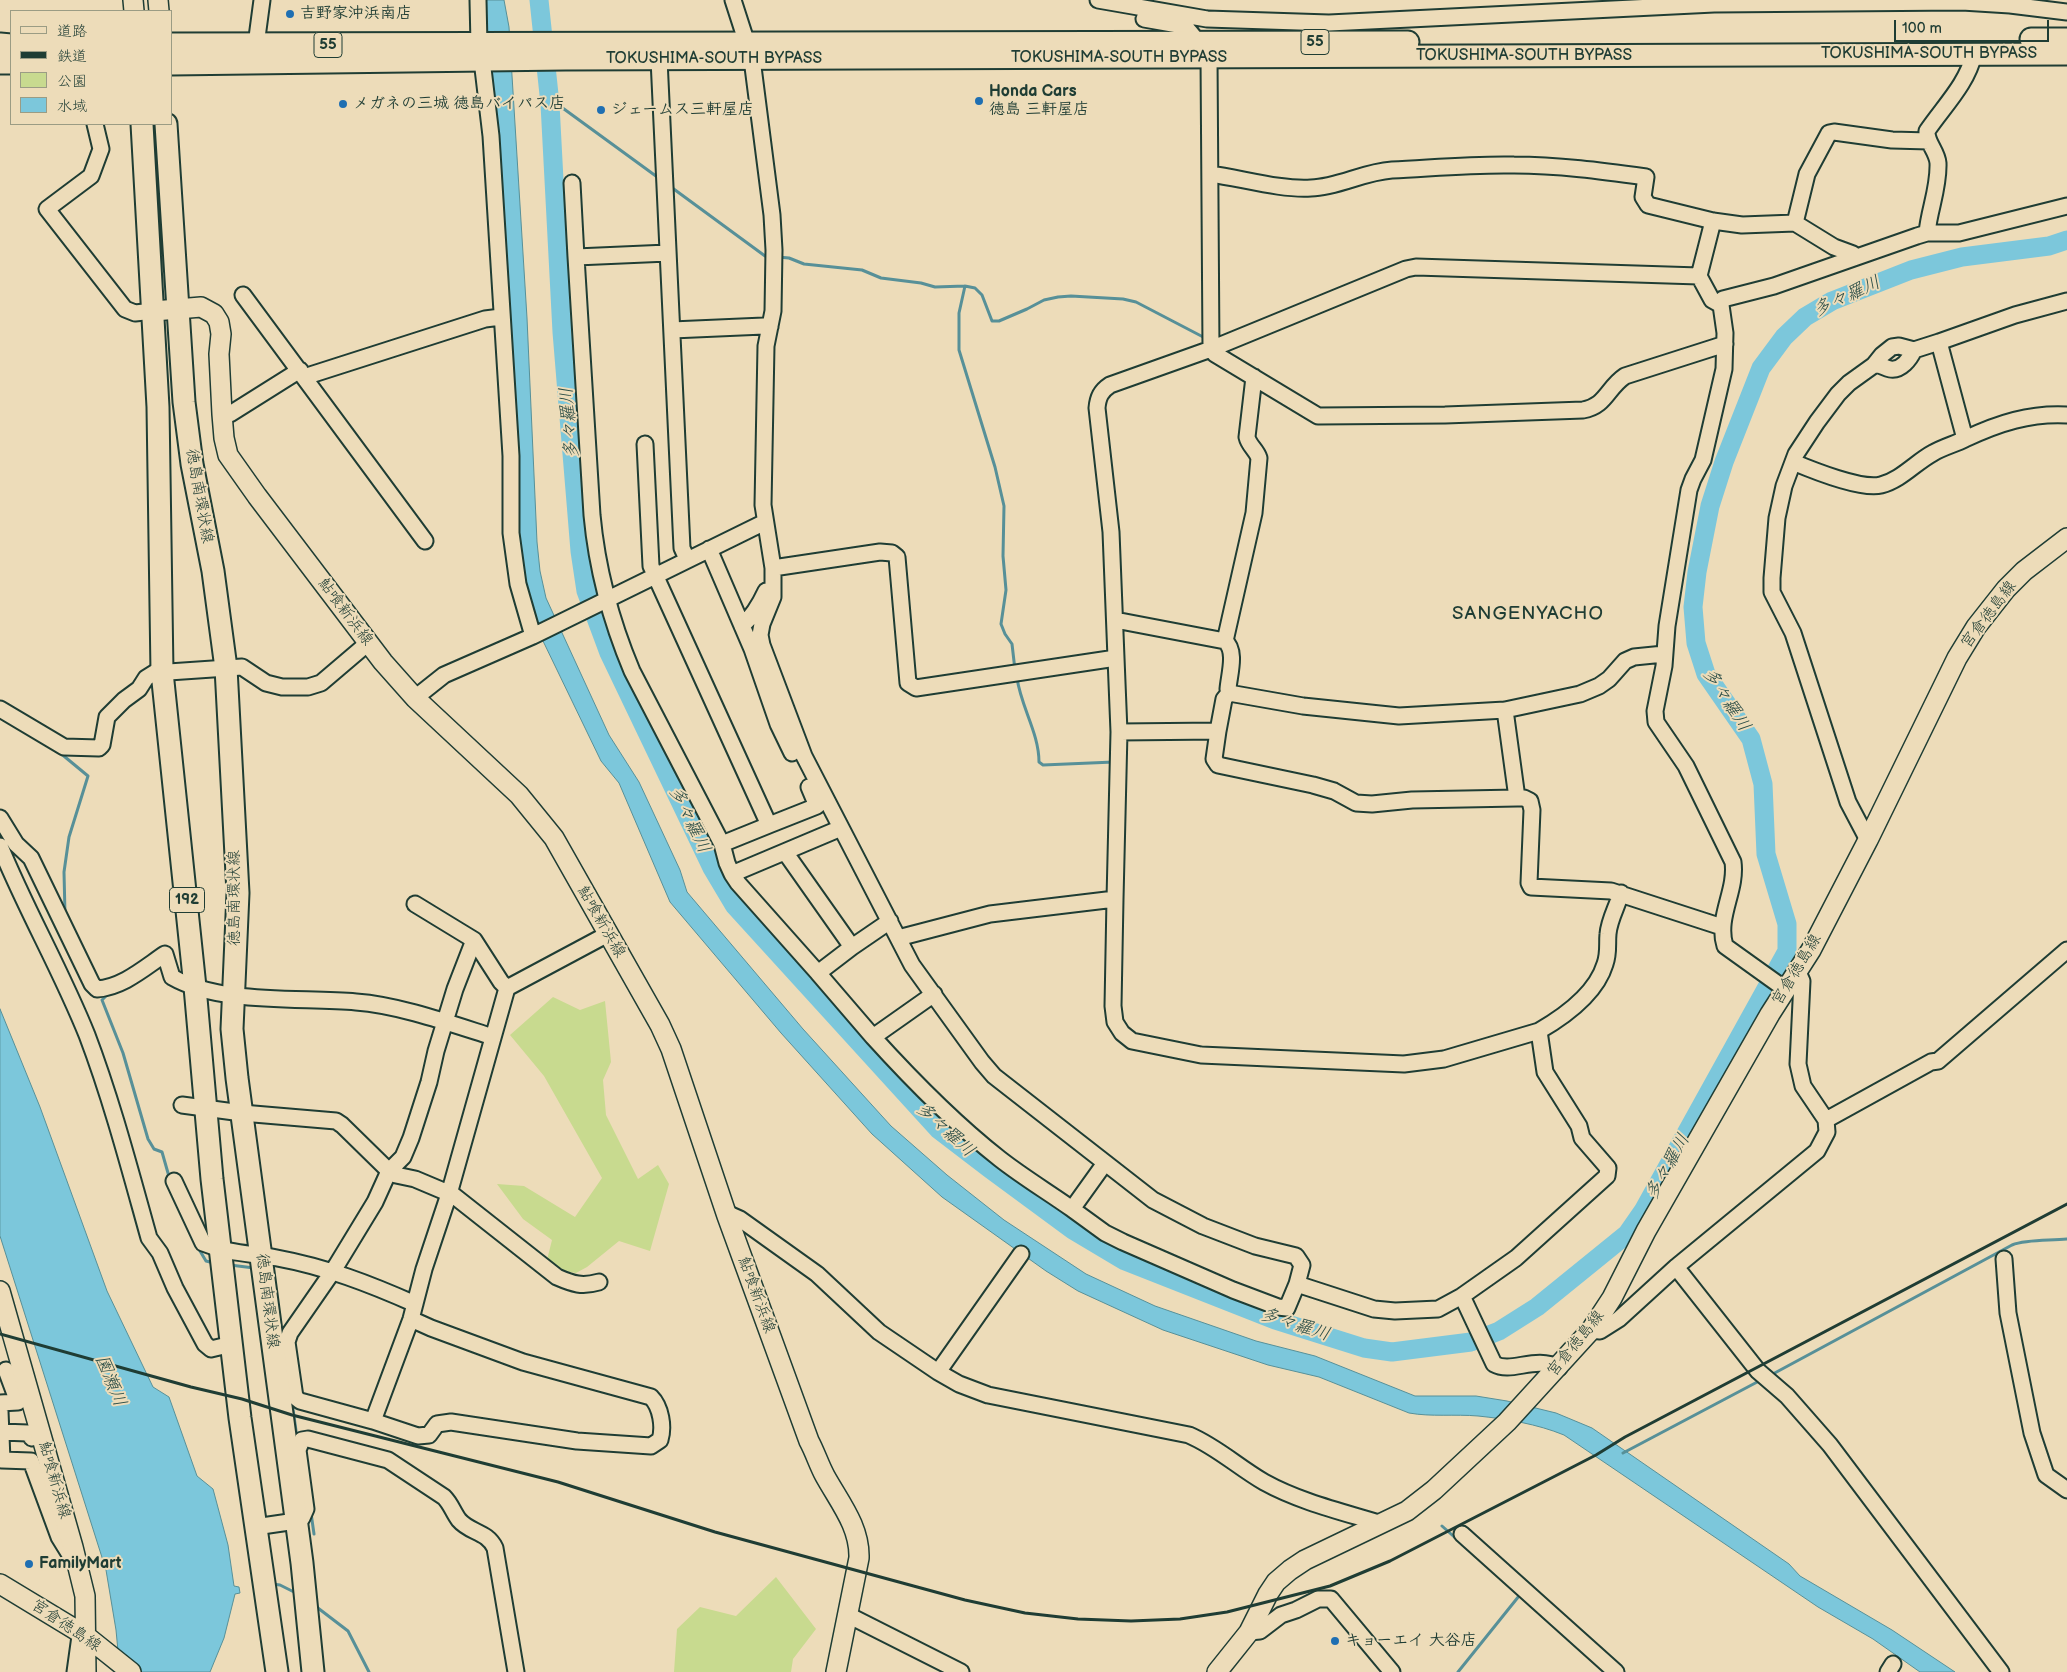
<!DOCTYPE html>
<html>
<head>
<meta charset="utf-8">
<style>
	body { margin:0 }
	#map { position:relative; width:2067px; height:1672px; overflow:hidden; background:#eddcb9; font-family:"Balsamiq Sans","Klee One",sans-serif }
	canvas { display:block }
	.legend { position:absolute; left:10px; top:10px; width:162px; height:115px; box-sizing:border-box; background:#eddcb9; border:1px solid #9b9c84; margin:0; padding:6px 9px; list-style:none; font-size:15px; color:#1f3d34 }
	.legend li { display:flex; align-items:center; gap:10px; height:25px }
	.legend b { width:25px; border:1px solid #9b9c84 }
	.scale { position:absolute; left:1894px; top:20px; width:155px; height:22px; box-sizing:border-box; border:2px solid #1f3d34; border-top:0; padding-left:6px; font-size:15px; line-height:18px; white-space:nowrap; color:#1f3d34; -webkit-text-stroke:4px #eddcb9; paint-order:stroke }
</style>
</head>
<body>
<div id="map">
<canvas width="2067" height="1672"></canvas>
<ul class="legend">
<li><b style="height:6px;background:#eddcb9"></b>道路</li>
<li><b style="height:6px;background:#1f3d34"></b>鉄道</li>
<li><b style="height:14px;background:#c8da8f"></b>公園</li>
<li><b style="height:14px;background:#7cc7db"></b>水域</li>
</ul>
<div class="scale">100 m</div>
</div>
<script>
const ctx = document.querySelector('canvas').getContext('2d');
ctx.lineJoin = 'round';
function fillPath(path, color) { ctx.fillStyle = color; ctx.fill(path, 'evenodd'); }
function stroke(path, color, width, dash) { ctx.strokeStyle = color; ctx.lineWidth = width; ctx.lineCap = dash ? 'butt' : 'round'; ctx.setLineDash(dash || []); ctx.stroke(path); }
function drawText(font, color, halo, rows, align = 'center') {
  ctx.font = font + ' "Balsamiq Sans","Klee One",sans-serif'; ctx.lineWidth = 4; ctx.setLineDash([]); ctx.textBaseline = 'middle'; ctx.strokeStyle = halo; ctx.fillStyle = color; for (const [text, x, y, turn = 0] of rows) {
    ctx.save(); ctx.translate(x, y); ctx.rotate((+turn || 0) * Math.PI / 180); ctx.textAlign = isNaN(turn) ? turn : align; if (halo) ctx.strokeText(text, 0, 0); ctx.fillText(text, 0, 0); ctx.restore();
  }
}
const green = new Path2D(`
	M553,997L580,1010L605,1001L611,1062L603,1080L606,1115L638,1179L658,1165L669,1184L650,1251L619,1241L587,1267L576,1273L545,1268L552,1240L523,1219L497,1184L524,1186L575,1217L602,1178L544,1076L510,1035Z
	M776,1577L816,1629L793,1659L791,1672H674L677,1629L700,1607L736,1616Z`);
const water = new Path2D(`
	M485,0H504L509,27L527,318L537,542L540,571L546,598L609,735L639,782L680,870L687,892L803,1029L891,1126L947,1175L1004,1220L1086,1274L1155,1306L1256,1341L1315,1356L1415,1396H1476L1507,1401L1556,1413L1592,1428L1789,1564L1800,1576L1892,1630L1955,1672H1920L1873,1639L1818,1607L1564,1435C1537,1424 1507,1419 1478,1416C1455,1414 1431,1417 1409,1413L1319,1377L1268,1365L1163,1330L1078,1291L1046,1271L942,1197L872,1134L781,1033L670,902L619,783L601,761L543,641L523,587L516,533L495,137Z
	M0,1009L40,1107L107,1291L153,1387L169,1397L197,1476L213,1489L228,1545L234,1586L239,1587L240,1593L235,1594L224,1638L210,1672H120L116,1630L106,1570L0,1236Z`);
const stream = new Path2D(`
	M550,104L564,109L660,179
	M671,187L765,256H769
	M778,257L789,258L804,264L862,270L881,278L921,283L935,287L965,286L975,288L982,295L992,321H999L1027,309L1044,300L1058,297L1071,296L1123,299L1136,302L1207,339
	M965,286L959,313V350L995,467L1004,506L1003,556L1006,590L1001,624L1005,634L1012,644L1015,670
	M1017,678C1021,707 1039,733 1039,762L1043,765L1114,762
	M59,752L88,776L69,837L64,872L65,914
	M104,992L106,996L102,1000L123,1053L148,1139L154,1149L162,1152L170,1180
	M197,1246L206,1261L214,1263
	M230,1265L254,1268
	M1771,1375L2012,1245C2028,1239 2050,1241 2067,1239
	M292,1402L297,1438
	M1623,1453L1761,1380
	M311,1513L314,1534
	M1442,1526L1460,1542
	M272,1584L280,1585L296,1593
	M1513,1589L1551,1624
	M314,1605L348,1631L369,1672
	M1458,1672L1519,1596`);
const river = new Path2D(`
	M539,0L550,104L562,332L580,551L586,591L609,653L712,868L734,905L939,1130L990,1169L1073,1230L1125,1261L1275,1320L1364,1348L1392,1352L1471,1342L1499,1331L1537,1307L1627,1234L1643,1211L1787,951V924L1766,854L1763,784L1751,739L1706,674L1696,643L1693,607L1697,572L1710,506L1724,462L1761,368L1784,337L1805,317L1832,301L1911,270L1962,257L2049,246L2067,240`);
const minor = new Path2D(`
	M478,0L479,44
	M733,0L752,59L772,215L774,250L773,311L766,346L763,505L773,568V597L762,624L760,635L762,645L804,756L912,965L982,1062L994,1076L1153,1200L1203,1226L1255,1246L1296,1256L1302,1265L1297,1284L1374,1309L1395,1311L1438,1309L1462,1296L1494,1364C1512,1374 1535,1355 1559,1368
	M1098,0L1207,19L1329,23L1714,4L1962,2L2010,5L2067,12
	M1144,19L1184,26C1194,34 1201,48 1209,57L1211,349L1215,354L1308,410L1318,416L1445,415L1583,410C1606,406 1607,388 1625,376L1725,344
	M256,45L262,0
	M659,59L682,548L687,559
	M482,60L491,136L511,456V533L518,584L533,636
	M95,124L101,149L91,176L47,209L125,309L135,313L154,311
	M1210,174C1241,178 1280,190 1311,188C1339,187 1363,172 1392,170C1433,168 1473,164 1514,165C1558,165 1602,171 1646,177L1643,197L1648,205L1713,221L1742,225L1795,223L1834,247L1853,254L1855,257
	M572,183L576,257
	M1795,223L1807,174L1829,133L1834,132L1892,140L1929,141
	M1927,233C1929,210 1939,188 1938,163C1937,151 1926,142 1927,131C1944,106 1967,84 1974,54
	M668,253L576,257L592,515C597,569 611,621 632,671L722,844L769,825
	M1699,276L1713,221
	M243,295L425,541
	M2067,301L2015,315L1939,342L1965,439C1999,423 2030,413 2067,415
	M672,330L764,326L770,327
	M1874,365C1881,364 1884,368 1890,369C1901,371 1910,359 1914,350L1939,342
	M304,377L485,319L501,317
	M222,414H230L300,370
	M645,444L651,566L769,825L817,806L809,787
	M1793,462C1812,470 1862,490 1881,485C1901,480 1916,462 1933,453C1943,447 1955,444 1965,439
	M709,549L752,649L778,724L792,753
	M773,568L880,552L892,553L897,557L908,683L916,688L1116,658L1111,532L1097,408C1098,397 1101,391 1110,385L1211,349L1406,269L1416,267L1699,276L1712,300L1721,305
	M1115,620L1225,641L1254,513L1259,458C1256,449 1249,446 1247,437L1254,377
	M742,626C753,616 760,604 766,591
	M1225,641C1237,651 1229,675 1228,689L1229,693L1303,706L1399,716L1505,710L1580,694L1599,686L1609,679L1625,661L1634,657L1664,654
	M1116,658L1119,732L1218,731L1224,699L1229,693
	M415,698L444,675L533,636L765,522
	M0,709L64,747L99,748L102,745L107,717L124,700L139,689L146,678L154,673L242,667L266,683L282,687H308L321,683L368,643
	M1218,731L1214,759L1218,765L1313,785L1334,791L1356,803L1372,804L1412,800L1517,798L1505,710
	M1517,798H1524L1530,801L1532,810L1529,883L1531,887L1611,891L1722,927
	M0,818L16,844L31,858L92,984L97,989C123,987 144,968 165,954L172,977C221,1005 301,997 356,1002C399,1005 452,1024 493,1037
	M1868,840L1848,802L1793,633L1772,592V578L1777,518L1784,486L1796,454L1817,422L1838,394L1849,383L1874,365L1882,355L1892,347L1899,346L1914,350
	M722,844L727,863L732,874L841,828
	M0,846C26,910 61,970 87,1035C112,1101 130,1170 149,1238L160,1253L175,1288L205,1344L211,1349L232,1344
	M785,852L852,947L890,921
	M732,874L738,883L818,973L852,947
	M1115,899L1113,1006L1115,1022L1122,1033L1132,1041L1201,1055L1404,1064L1444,1059L1539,1031L1545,1072L1579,1126L1582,1138L1608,1168L1607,1176L1516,1258L1462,1296
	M415,904L474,940L501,982L507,988
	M898,938L990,914L1115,899L1119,732
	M818,973L873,1037L934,994
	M1785,989L1725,946C1716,917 1737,891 1733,862L1686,766L1656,722L1655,711L1664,666L1667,626L1689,490L1693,479L1703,460L1724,369L1725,333L1721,305L1723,299L1774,286L1917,236L1927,233H1959L2067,206
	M1539,1031C1565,1016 1596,994 1605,964C1609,953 1607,944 1608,934C1609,920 1617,907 1621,893
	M873,1037C912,1080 954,1123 1000,1159C1023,1177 1048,1192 1072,1209L1105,1163
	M182,1105L242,1113L336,1121L342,1125L389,1171L396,1175L415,1179L453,1195L557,1277C573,1284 582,1287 599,1282
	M1826,1120L1931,1062L1938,1061L2067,950
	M174,1181L203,1243C230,1254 250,1253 277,1258C326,1267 370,1284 415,1304
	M1072,1209L1105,1233L1123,1242L1233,1290L1278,1307L1287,1308L1297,1284
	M727,1216L731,1215L740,1219L817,1274L879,1332L938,1372L959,1384L988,1395L1189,1435C1217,1447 1238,1467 1264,1482C1300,1502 1343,1512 1382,1524
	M2004,1259L2008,1313L2032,1433L2046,1475L2067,1490
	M1676,1267L1758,1371L1787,1396L1830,1445L2001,1672
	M411,1319L431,1328L523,1362L651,1397C661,1407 664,1427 660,1440L651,1446L577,1441L451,1422L437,1424L429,1435L418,1436L373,1421L300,1401L295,1397L287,1342L290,1333L333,1271L375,1202L389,1171L403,1157L411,1138L429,1082L436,1051L455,989L474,940
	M1591,1330L1600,1331L1619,1319L1676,1267L1817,1151L1827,1132L1826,1120L1803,1086L1798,1064L1802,981L1798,972
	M938,1372L1021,1254
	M0,1403L18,1402L6,1370
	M0,1411L2,1460L31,1461L59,1537L72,1558
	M373,1421L411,1319L424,1269L449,1194L507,988L608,934
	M1,1432L28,1433L32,1438
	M255,1527L296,1521L302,1518L306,1509L298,1450L302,1440L308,1439L388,1460L444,1497C451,1504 453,1512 459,1520C470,1533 487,1531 495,1548L516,1672
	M1462,1534L1616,1672
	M848,1615L961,1672
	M1249,1632L1260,1631L1281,1615L1296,1610L1318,1599H1331L1392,1672
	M75,1672L80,1636
	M1888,1672L1893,1664`);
const major = new Path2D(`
	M133,0L134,11
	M158,0L159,11
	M154,311L201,307L214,314L219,322L221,334L219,354L222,414L224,438L228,455L257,496L383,662L415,698L519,795L554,838L660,1025L671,1049L727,1216L809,1441C815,1452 819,1465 825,1476C840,1503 860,1527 859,1558L836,1672
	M0,1291L73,1547L85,1596L86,1672
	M0,1584L86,1636L131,1672
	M1217,1672L1249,1632L1268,1594L1276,1582L1290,1570L1305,1560L1407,1511L1434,1490L1507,1422L1591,1330L1612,1298L1646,1231L1770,1014L1811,950L1868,840L1957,658L1976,627L2006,589L2024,571L2067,538`);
const highway = new Path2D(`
	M2031,39H2067
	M0,44L11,45
	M171,44L1408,42
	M0,63H11
	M171,64L565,59L2067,54
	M142,124L158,407L162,672L195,987L212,1179L240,1418L277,1672
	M166,124L184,402L192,464L213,571L226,668L238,893L232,1029L237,1078L302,1563L313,1672`);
const rail = new Path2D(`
	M0,1334L191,1387L242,1399L292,1415L558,1482L715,1532L965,1600L1025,1613L1078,1619L1131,1621L1180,1619L1227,1612L1330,1586L1390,1561L1596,1455L1625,1437L2067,1204`);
const markers = [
	[290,14,5,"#1f6fb2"],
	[979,101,5,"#1f6fb2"],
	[343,104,5,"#1f6fb2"],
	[601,110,5,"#1f6fb2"],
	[29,1564,5,"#1f6fb2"],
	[1335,1641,5,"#1f6fb2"]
];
const shields = [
	[1315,42,28],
	[328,45,28],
	[187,900,35]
];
const shieldNames = [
	["55",1315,42],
	["55",328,45],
	["192",187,900]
];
const poiNames = [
	["吉野家沖浜南店",300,14],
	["Honda Cars",989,92],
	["徳島 三軒屋店",989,110],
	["メガネの三城 徳島バイパス店",353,104],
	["ジェームス三軒屋店",611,110],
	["FamilyMart",39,1564],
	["キョーエイ 大谷店",1345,1641]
];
const streetNames = [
	["TOKUSHIMA-SOUTH BYPASS",1929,54],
	["TOKUSHIMA-SOUTH BYPASS",1524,56],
	["TOKUSHIMA-SOUTH BYPASS",1119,58],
	["TOKUSHIMA-SOUTH BYPASS",714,59],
	["徳島南環状線",199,496,80],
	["鮎喰新浜線",345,612,53],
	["宮倉徳島線",1989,615,-53],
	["徳島南環状線",235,898,-90],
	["鮎喰新浜線",601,922,60],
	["宮倉徳島線",1797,970,-59],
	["鮎喰新浜線",756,1295,70],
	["徳島南環状線",267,1301,83],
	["宮倉徳島線",1576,1344,-51],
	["鮎喰新浜線",54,1480,74],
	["宮倉徳島線",66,1626,34]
];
const waterNames = [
	["多々羅川",1847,297,-25],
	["多々羅川",570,423,-95],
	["多々羅川",1726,700,57],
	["多々羅川",689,820,64],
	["多々羅川",945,1130,42],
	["多々羅川",1668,1167,-61],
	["多々羅川",1295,1325,18],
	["園瀬川",110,1381,68]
];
const quarterNames = [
	["SANGENYACHO",1528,614]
];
fillPath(green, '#c8da8f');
fillPath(water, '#7cc7db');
stroke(water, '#579098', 1);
stroke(stream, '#579098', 3);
stroke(river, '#7cc7db', 19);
stroke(minor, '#1f3d34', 19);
stroke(major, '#1f3d34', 22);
stroke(highway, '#1f3d34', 25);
stroke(minor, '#eddcb9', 15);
stroke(major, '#eddcb9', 19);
stroke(highway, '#eddcb9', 21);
stroke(rail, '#1f3d34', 3);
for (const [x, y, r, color] of markers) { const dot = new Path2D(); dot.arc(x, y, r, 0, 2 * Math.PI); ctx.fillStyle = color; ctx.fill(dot); stroke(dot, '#eddcb9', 2); }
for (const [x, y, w] of shields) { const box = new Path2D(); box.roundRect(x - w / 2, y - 12.5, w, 25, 4); ctx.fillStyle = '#eddcb9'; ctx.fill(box); stroke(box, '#1f3d34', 1); }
drawText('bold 15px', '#1f3d34', null, shieldNames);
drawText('bold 16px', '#1f3d34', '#eddcb9', poiNames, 'left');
drawText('16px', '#1f3d34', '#eddcb9', streetNames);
drawText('italic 18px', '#284b45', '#eddcb9', waterNames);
ctx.letterSpacing = '1px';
drawText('19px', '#1f3d34', '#eddcb9', quarterNames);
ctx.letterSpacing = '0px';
</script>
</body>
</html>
